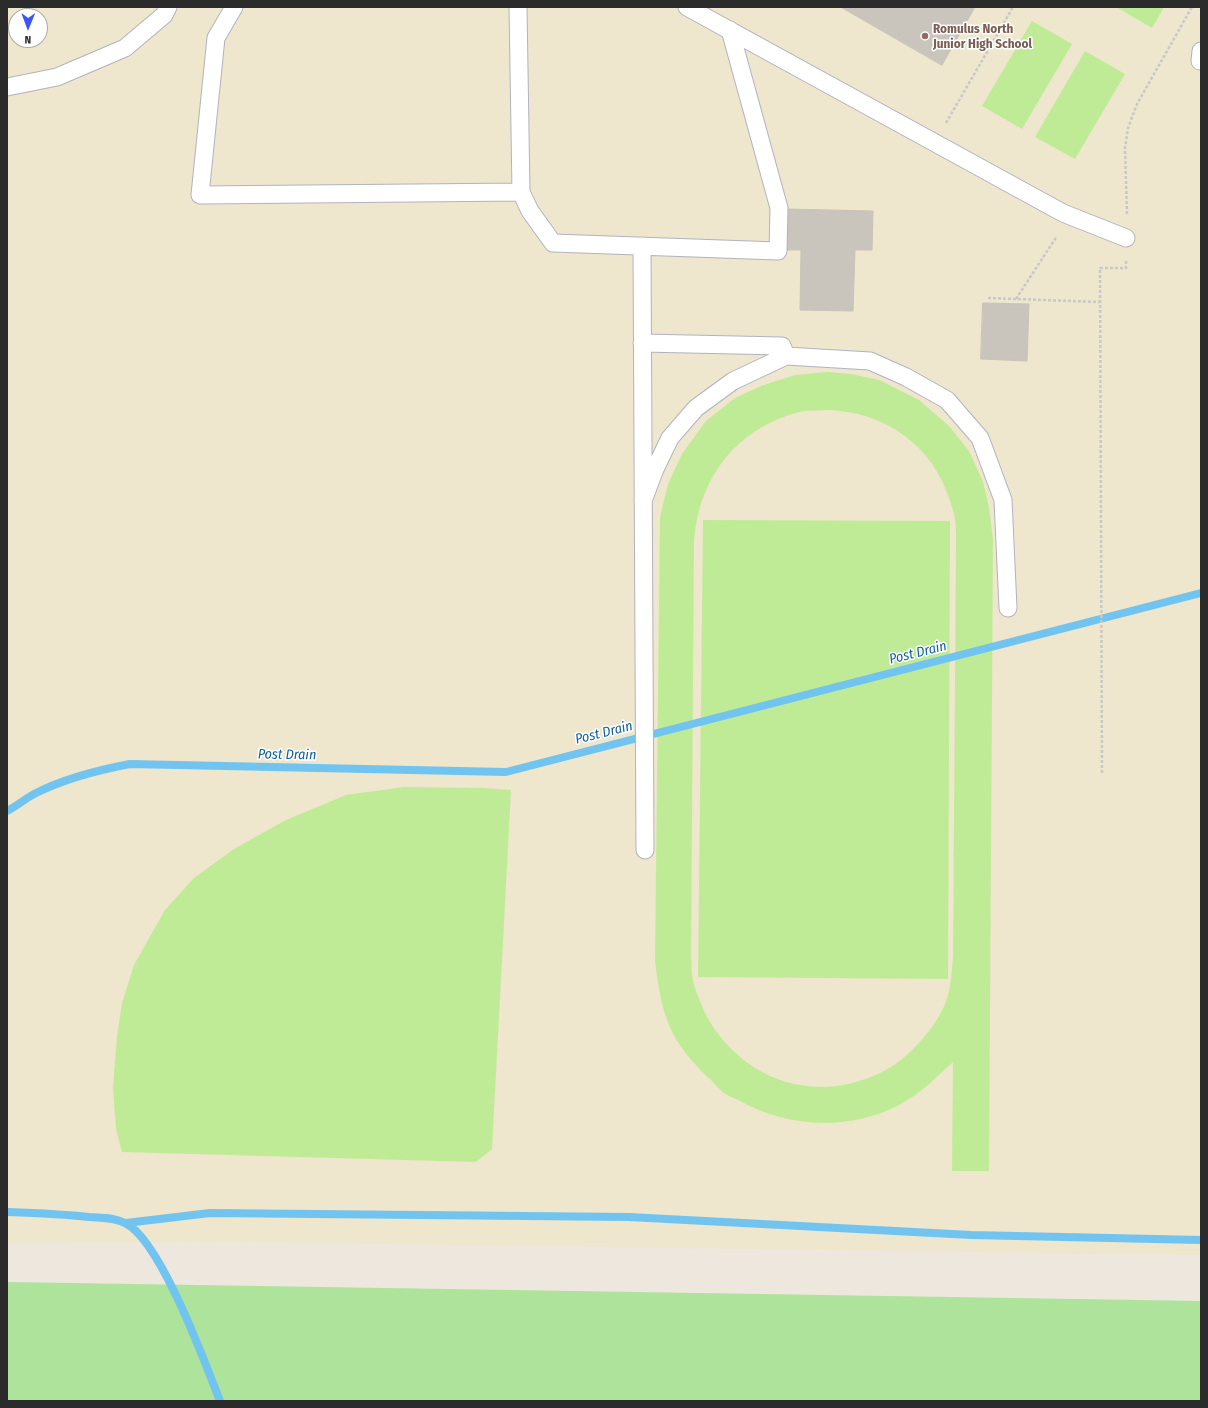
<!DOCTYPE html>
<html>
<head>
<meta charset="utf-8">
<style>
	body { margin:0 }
	#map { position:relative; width:1208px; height:1408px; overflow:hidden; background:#ede7dd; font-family:"Fira Sans Condensed",sans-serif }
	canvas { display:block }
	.frame { position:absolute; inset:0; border:8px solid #2b2b2b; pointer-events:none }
	.north { position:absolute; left:8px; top:8px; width:40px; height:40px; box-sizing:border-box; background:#fff; border:1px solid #aaa; border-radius:50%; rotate:181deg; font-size:11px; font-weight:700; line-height:16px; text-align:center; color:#2b2b2b }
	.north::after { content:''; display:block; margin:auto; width:14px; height:18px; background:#3e53fa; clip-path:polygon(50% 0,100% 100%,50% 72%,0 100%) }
</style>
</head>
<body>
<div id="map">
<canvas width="1208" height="1408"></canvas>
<div class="frame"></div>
<div class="north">N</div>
</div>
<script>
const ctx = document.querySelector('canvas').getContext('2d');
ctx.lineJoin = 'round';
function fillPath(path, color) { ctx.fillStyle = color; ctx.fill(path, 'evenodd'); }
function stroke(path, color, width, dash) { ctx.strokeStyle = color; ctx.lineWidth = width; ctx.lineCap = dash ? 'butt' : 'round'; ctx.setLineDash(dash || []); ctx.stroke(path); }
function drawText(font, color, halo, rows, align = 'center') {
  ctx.font = font + ' "Fira Sans Condensed",sans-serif'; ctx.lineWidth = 3; ctx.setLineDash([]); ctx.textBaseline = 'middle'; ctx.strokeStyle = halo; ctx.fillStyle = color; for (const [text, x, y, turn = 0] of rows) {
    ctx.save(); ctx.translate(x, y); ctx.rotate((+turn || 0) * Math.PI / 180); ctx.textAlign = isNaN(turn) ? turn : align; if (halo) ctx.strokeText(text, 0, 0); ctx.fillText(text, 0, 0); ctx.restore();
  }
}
const education = new Path2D(`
	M7,7H1201V1255L237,1242L7,1243ZM16,16H40V40H16Z`);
const green = new Path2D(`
	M7,1282L1201,1301V1401H7Z`);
const pitch = new Path2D(`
	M1116,7H1164L1152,28Z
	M1032,21L1072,44L1022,129L982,106Z
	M1085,51L1125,74L1075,159L1035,137Z
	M827,372L851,374L879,380L919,400L949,426L969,451L983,482L989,507L993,540L989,1171H952L953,1062C935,1078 922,1093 899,1105C849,1131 789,1128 740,1101C735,1099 729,1096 724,1093C719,1089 715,1084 711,1080C698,1068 685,1054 676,1039C662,1015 658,987 655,960L660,517L668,484L682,454L706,421L735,398L761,386L795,375ZM826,410C884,411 933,445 950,501C952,507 954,513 955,519C956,526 956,533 956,540L953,957C952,971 951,985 947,999C940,1019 925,1038 909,1053C892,1069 871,1079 848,1084C789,1097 732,1066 705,1013C700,1001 694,988 692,976C691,969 692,962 691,955L694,541C699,477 736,429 799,412C807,410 817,411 826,410Z
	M703,520L950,521L948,979L698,977Z
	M404,787L483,788L511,790L492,1149L476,1162L122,1152L116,1129L113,1088L117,1036L122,1003L134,965L165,910L194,878L234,849L286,820L346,795Z`);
const stream = new Path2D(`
	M7,811C17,806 26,798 36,793C66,778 98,770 130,764L506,772L1201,593
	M7,1212C35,1213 62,1214 89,1217C101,1218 114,1217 125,1223C160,1239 205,1363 220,1401
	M126,1223L210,1213L629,1217L971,1235L1201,1240`);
const building = new Path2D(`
	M841,7H975L942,65Z
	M786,209L873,211L872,250H855L853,311L800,310L801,250H785Z
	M983,303L1029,304L1027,361L981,359Z`);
const path = new Path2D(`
	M946,123L1013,7
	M1127,214L1125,148L1128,128L1137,104L1192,7
	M988,298L1100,302
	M1016,299L1057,236
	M1102,773L1100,268H1126V260`);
const service = new Path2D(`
	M234,7L216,38L200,195L521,192
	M518,7L521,192L530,211L553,243L778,251L779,208L730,30
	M687,7L1063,213L1126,238
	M1200,61L1201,51
	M7,87L57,77L125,48L164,15L168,7
	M642,246L645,850
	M642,343L782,346L786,356
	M643,501L655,469L670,438L696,408L733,381L786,356L870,361L906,377L947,400L980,438L1003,500L1008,608`);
const markers = [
	[925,36,4,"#8d6e63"]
];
const educationNames = [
	["Romulus North",933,29],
	["Junior High School",933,44]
];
const waterNames = [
	["Post Drain",918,653,-14],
	["Post Drain",604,733,-14],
	["Post Drain",287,755,1]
];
fillPath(education, '#eee6cd');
fillPath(green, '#ade39a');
fillPath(pitch, '#c0eb96');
stroke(stream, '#71c4ef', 8);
fillPath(building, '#c9c5bc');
stroke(building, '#c8c4b7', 1);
stroke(service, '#b1b3bf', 19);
stroke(path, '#c8c8c8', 2.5, [3, 2]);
stroke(service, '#fff', 17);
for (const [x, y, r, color] of markers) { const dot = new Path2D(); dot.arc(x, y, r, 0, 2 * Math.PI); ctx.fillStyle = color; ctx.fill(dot); stroke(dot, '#fff', 1.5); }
drawText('bold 13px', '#785e54', '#fff', educationNames, 'left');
drawText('italic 14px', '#0d619d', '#fff', waterNames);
</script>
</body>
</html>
